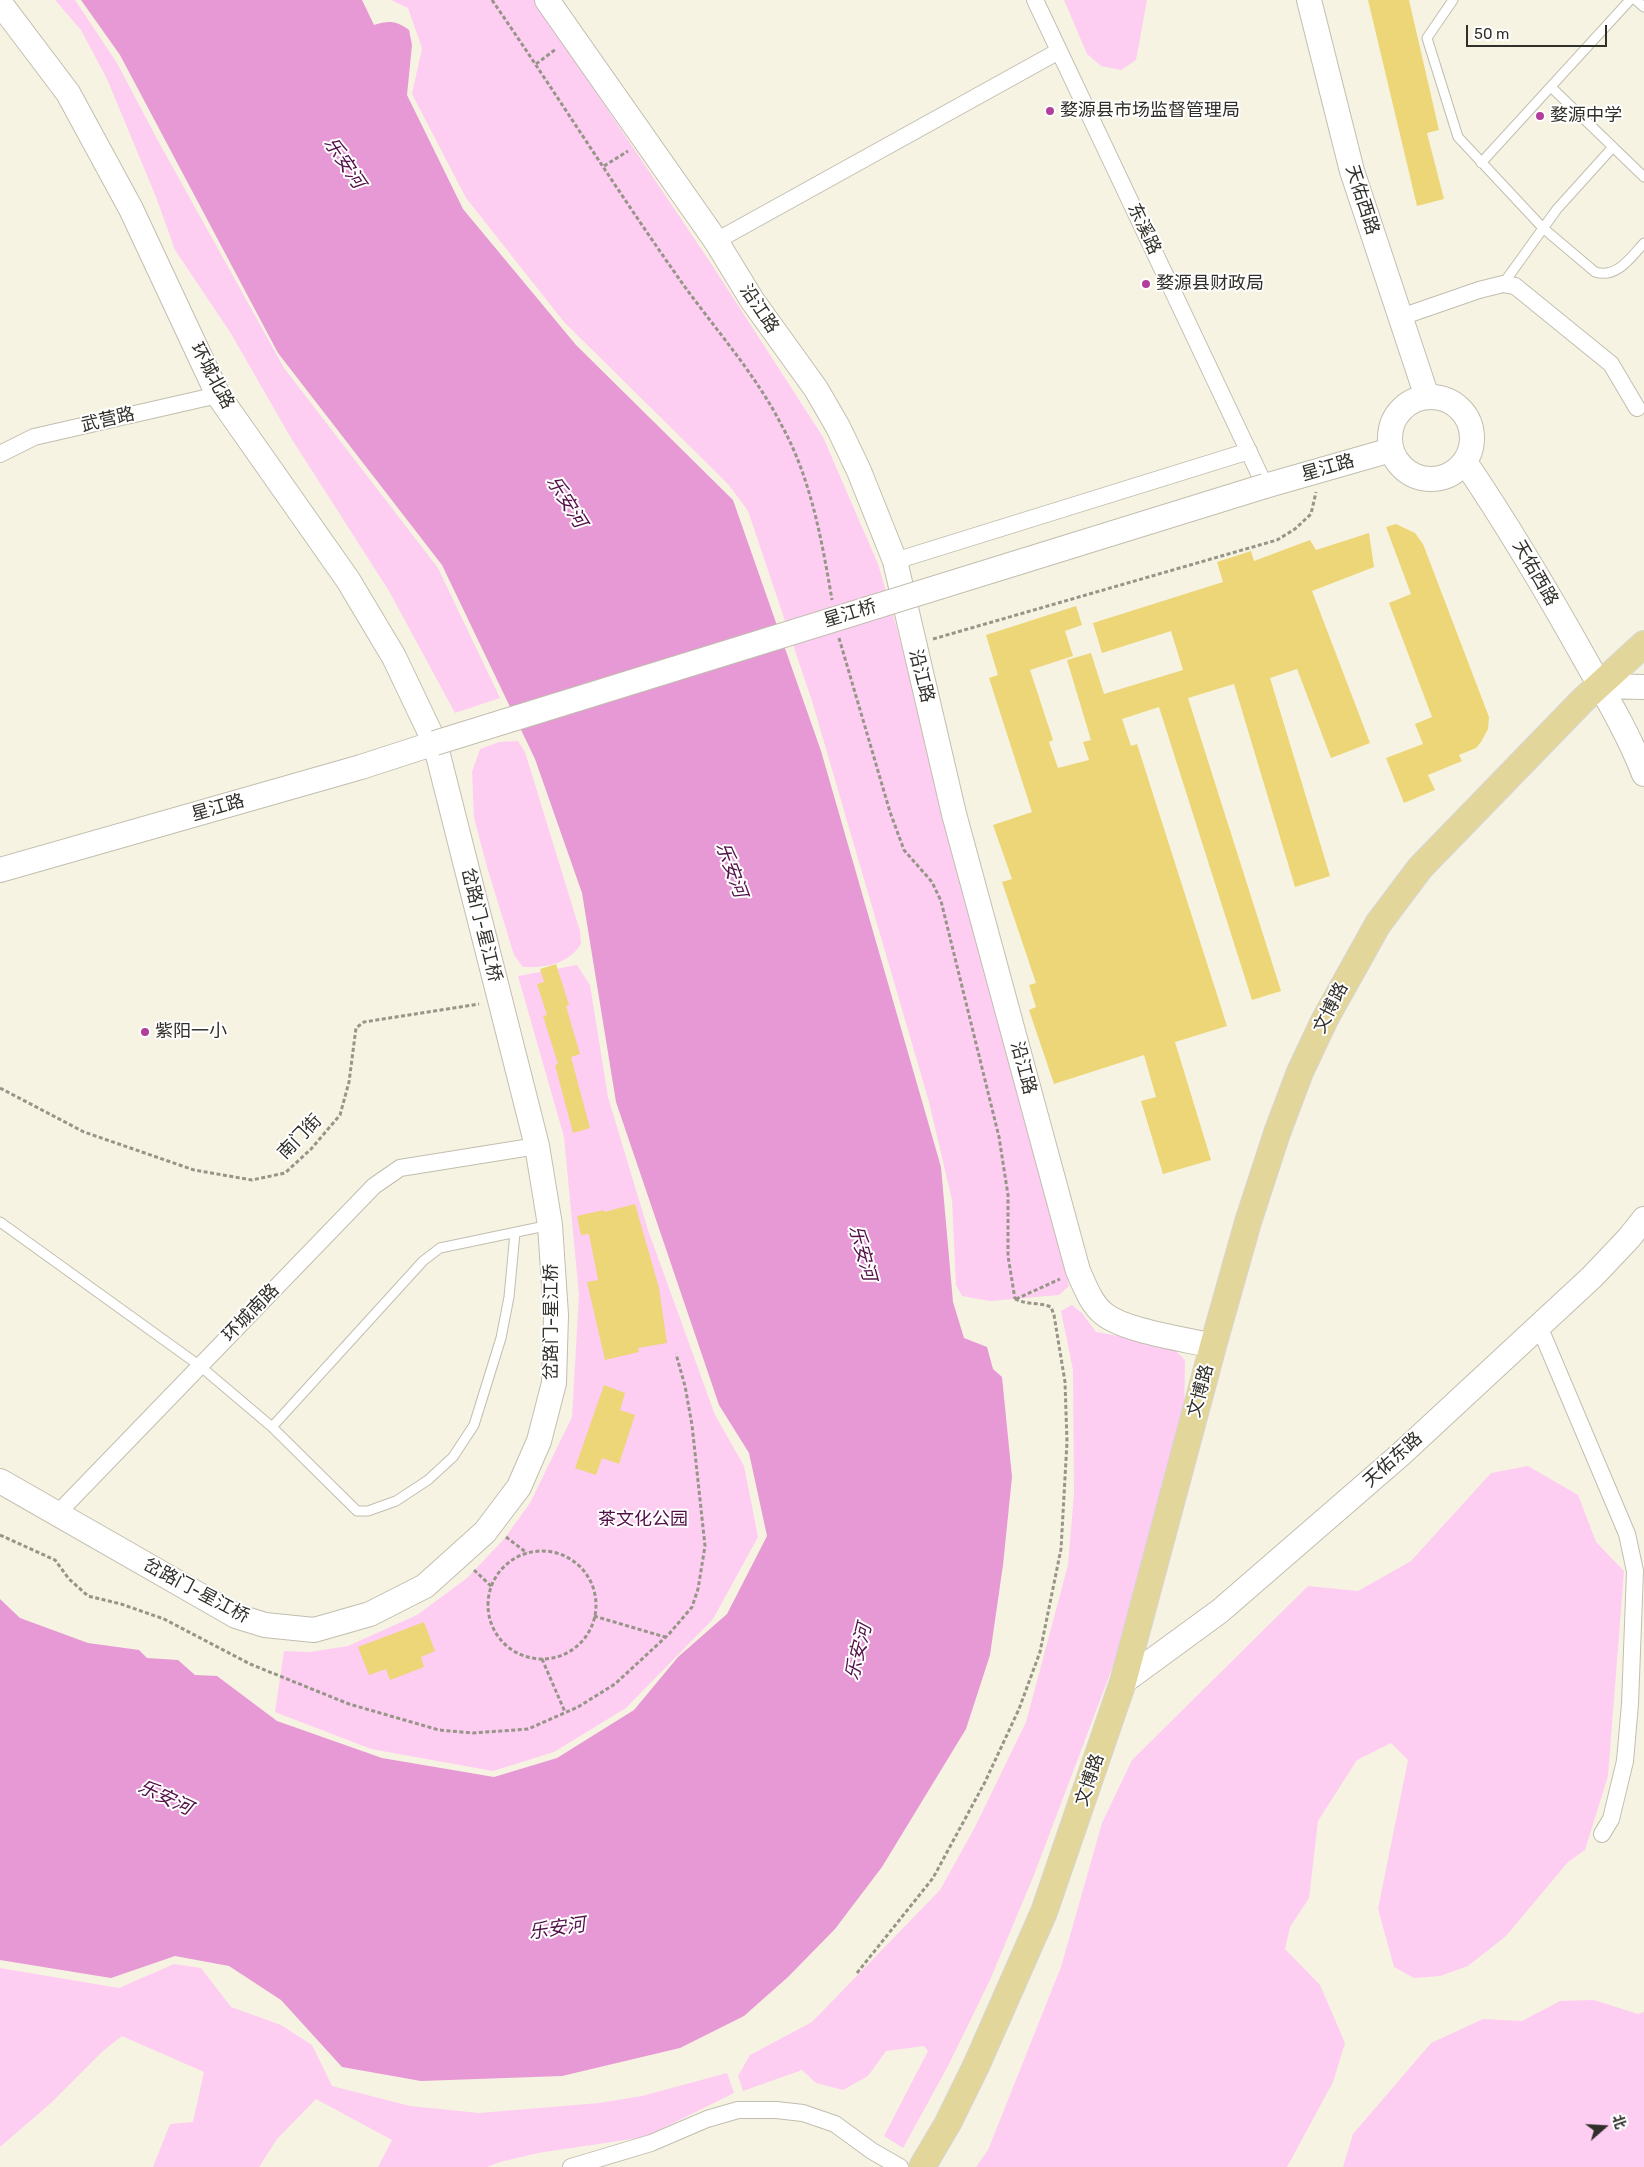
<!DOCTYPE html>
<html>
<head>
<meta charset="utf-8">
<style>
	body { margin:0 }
	#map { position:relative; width:1644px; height:2167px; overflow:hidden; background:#f7f3e3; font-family:Rubik,"Noto Sans SC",sans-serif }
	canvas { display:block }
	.north { position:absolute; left:1579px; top:2102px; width:50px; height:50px; -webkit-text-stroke:4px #fff; paint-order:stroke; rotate:71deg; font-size:14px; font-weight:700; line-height:20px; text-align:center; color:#312f29 }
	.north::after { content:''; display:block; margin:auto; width:18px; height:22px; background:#312f29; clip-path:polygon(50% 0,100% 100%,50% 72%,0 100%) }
	.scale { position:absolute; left:1466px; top:25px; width:141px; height:22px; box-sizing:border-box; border:2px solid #312f29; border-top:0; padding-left:6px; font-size:15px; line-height:18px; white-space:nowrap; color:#312f29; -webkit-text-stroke:4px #fff; paint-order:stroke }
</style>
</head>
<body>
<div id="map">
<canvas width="1644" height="2167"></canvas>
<div class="north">北</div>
<div class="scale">50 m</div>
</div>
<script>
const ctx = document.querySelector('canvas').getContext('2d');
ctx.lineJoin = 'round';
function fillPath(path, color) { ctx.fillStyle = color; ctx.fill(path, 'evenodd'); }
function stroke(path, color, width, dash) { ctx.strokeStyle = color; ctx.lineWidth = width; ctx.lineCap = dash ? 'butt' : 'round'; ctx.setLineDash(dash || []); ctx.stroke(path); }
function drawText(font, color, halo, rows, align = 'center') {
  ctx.font = font + ' Rubik,"Noto Sans SC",sans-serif'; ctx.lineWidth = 4; ctx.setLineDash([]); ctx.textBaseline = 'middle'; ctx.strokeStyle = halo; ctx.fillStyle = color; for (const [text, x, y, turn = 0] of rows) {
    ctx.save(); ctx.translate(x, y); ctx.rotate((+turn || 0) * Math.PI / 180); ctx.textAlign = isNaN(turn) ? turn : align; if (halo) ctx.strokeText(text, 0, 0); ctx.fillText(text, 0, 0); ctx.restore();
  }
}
const green = new Path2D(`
	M55,0H75L117,63L156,137L284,368L438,568L500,698L455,713L389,591L291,438L230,332L175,250L156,197L107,79L81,30Z
	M391,0H534L712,265L823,437L878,564L896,625L1069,1286L1059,1295L990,1301L962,1296L956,1285L952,1200L929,1102L812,701L748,511L728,484L564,322L466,198L412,94L422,48L408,8Z
	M1064,0H1147L1136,60L1121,70L1101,66L1087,54Z
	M518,741L525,752L580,931L581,944C568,964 547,968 523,967L514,955L487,867L474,818L472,772L480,749L499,742Z
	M577,965L590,985L608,1097L648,1230L715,1415L744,1466L758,1537L713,1619L626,1708L554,1752L493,1771L371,1749L275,1712L284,1651L309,1652L348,1646L417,1615L467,1578L504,1539L530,1503L572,1417L579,1295L564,1137L518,976Z
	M1072,1305L1082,1313L1096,1332L1170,1345L1185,1360L1184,1426L1122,1642L1034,1875L990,1980L948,2066L903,2148L884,2136L928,2051L924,2046L886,2051L868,2076L843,2090L816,2083L802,2070L743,2091L738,2076L750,2055L812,2022L940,1890L975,1827L1026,1722L1068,1565L1074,1494L1073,1370L1061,1311Z
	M1528,1466L1578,1495L1596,1542L1624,1571L1608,1776L1585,1850L1568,1862L1506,1936L1468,1966L1440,1976L1414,1978L1394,1967L1378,1909L1408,1760L1391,1743L1357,1760L1318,1821L1309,1898L1290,1927L1285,1949L1320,1985L1345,2043L1333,2082L1287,2167H976L988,2150L1061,1967L1102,1823L1132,1760L1308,1586L1358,1591L1411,1561L1491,1473Z
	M174,1964L201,1968L231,2007L281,2025L312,2045L332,2086L410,2106L479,2113L599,2103L642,2096L727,2073L734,2093L645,2137L538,2153L500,2162L487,2167H378L392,2140L316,2099L277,2139L259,2167H153L170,2124L193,2122L204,2072L122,2036L103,2051L52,2102L0,2147V1968L119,1988Z
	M1594,2000L1638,2014L1644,2012V2167H1343L1353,2134L1431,2043L1483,2019L1522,2021L1560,2001Z`);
const water = new Path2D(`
	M81,0H362L374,25C389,20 397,21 409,30L412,45L407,95L463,209L576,345L733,500L821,751L941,1167L953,1302L964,1338L987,1347L993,1369L1002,1377L1012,1477L1003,1565L990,1655L966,1729L882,1867L835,1929L788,1977L744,2016L680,2048L562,2076L421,2081L342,2067L281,2000L229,1966L175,1956L111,1978L0,1960V1599L20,1618L88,1643L139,1650L147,1658L178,1660L195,1675L217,1676L277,1721L382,1758L494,1777L557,1758L634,1710L678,1657L727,1614L767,1536L749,1453L719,1405L616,1102L582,893L535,759L442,565L278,353L120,55Z`);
const building = new Path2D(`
	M1368,0H1409L1439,130L1427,133L1444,199L1417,206Z
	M1396,524L1415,533L1423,544L1489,717L1488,729L1481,742L1476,748L1459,755L1462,761L1428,775L1435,790L1404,803L1386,758L1423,744L1415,724L1432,717L1389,603L1411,594L1386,527Z
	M1369,533L1374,567L1312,591L1370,743L1331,758L1297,669L1270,678L1330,876L1295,887L1234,684L1188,698L1281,991L1252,1000L1159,707L1122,719L1131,746L1137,744L1227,1026L1175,1042L1211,1160L1163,1174L1141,1101L1156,1097L1144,1055L1054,1084L1029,1010L1036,1007L1029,985L1036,983L1002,882L1012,879L993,825L1032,812L989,678L998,675L986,635L1076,606L1082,625L1065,631L1073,656L1030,670L1053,740L1049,742L1058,768L1089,760L1083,742L1091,740L1067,660L1091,653L1104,694L1183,670L1171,631L1102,653L1093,623L1223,582L1217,562L1251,551L1254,561L1310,540L1316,550Z
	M556,964L569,1005L566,1006L580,1054L571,1057L590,1128L573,1133L555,1065L558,1064L543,1016L547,1015L537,984L544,982L540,969Z
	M635,1204L659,1288L667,1343L638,1348L639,1352L605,1360L587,1282L598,1280L589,1234L581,1235L577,1216L604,1210V1212Z
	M604,1385L625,1393L620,1410L635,1415L619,1464L602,1458L596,1475L575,1468Z
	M424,1622L435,1651L421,1657L424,1667L390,1680L386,1669L369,1675L358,1647Z`);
const path = new Path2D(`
	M492,0C556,93 615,188 680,280C714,328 755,373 782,426C811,479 822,541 832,600
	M536,64L556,49
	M604,166L628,151
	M839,638L890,812L904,850L932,882L941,901L999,1137L1008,1195V1256L1015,1299
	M933,639L1277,540L1295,529L1311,514L1316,492
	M0,1088L84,1132L194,1170L252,1180L285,1173L311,1149L340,1115L349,1082L356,1028L364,1022L479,1004
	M1016,1299L1060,1279
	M0,1535L55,1560L69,1579L88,1596L121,1604L164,1619L250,1664L349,1704L439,1730L473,1733L528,1729L578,1707L615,1684L669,1634L692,1607L698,1589L705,1546L692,1425L685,1386L676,1354
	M506,1537L527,1553
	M488 1605a54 54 0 1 1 108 0a54 54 0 1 1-108 0Z
	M474,1570L492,1587
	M594,1616L665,1637
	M542,1659L565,1712
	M857,1973L933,1878L985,1782L1019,1709L1040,1652L1061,1549L1067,1442L1065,1382L1054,1315L1051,1307C1039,1302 1027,1305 1015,1299`);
const lane = new Path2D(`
	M1453,0L1427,38L1458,137L1543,228L1595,272C1617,279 1631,257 1644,243
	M1636,0L1644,7
	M1551,87L1644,177
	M1481,163L1630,0
	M1503,284L1557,209L1613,147
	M0,1222L200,1366L272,1427L357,1511H368L396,1501L428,1480L453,1457L474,1425L501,1338L509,1297L515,1233
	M272,1427L423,1261L440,1248L550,1225`);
const street = new Path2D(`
	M1035,0L1265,486
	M716,241L1059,51
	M1401,317L1479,290L1503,284L1515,286L1611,364L1637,408
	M0,454L34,437L218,395
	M895,561L1249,451
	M1539,1326L1627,1534L1635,1571L1630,1704L1625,1761L1611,1819L1602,1834
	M57,1514L374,1186L400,1168L537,1146
	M571,2167L651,2143L707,2119L738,2110H776L803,2113L835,2124L872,2151L900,2167`);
const secondary = new Path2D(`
	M547,0L716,241L752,300L816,389L838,427L859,471L895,561L954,814L1078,1271C1085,1286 1091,1304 1104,1314C1125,1331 1184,1339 1213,1346
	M1309,0L1352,171L1427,397
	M0,3L68,93L131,209L218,395L348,580L394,657L435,743L537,1146L550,1225L556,1315L554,1383L539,1441L519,1487L485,1532L425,1586L370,1614L314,1630L265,1625L236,1616L0,1481
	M1390 438a41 41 0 1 1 82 0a41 41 0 1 1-82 0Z
	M1465,462C1509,527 1548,593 1586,661C1607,698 1629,735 1644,774
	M1265,486L1391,450
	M1600,686L1644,687
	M0,870L361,767L435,743
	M1123,1682L1220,1611L1400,1455L1592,1277L1629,1238L1644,1219`);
const primary = new Path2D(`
	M922,2167L948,2123L976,2066L1044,1912L1123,1682L1213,1346L1248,1222L1277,1133L1300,1072L1325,1019L1378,924L1420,868L1582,701L1644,644`);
const secondaryBridge = new Path2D(`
	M435,743L1265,486`);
const markers = [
	[1050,111,5,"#b0409c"],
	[1540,116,5,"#b0409c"],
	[1146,284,5,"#b0409c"],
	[145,1032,5,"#b0409c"]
];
const poiNames = [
	["婺源县市场监督管理局",1060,111],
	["婺源中学",1550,116],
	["婺源县财政局",1156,284],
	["紫阳一小",155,1032]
];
const streetNames = [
	["天佑西路",1362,200,72],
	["东溪路",1144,229,65],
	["沿江路",759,309,56],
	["环城北路",212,376,62],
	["武营路",108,420,-13],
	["星江路",1328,468,-16],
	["天佑西路",1535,573,60],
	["星江桥",850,614,-17],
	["沿江路",921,676,76],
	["星江路",218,808,-16],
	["岔路门-星江桥",481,925,76],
	["文博路",1331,1008,-63],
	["沿江路",1023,1068,75],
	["南门街",300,1137,-46],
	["环城南路",251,1313,-46],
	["岔路门-星江桥",552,1322,-90],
	["文博路",1201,1391,-75],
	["天佑东路",1393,1460,-42],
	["岔路门-星江桥",196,1591,28],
	["文博路",1090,1780,-71]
];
const parkNames = [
	["茶文化公园",643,1520]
];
const waterNames = [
	["乐安河",344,163,56],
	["乐安河",566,502,58],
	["乐安河",731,870,70],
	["乐安河",862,1253,75],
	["乐安河",859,1652,-76],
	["乐安河",165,1798,25],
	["乐安河",557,1929,-8]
];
fillPath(green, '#fdcef2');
fillPath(water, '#e699d4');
fillPath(building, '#ecd677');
stroke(lane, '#c2beaf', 11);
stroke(street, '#c2beaf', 18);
stroke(secondary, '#c2beaf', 26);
stroke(primary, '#d6d5d4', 28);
stroke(path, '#979488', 3, [4, 2.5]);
stroke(lane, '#fff', 9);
stroke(street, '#fff', 16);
stroke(secondary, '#fff', 24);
stroke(primary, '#e3d69a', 26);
stroke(secondaryBridge, '#c2beaf', 26, []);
stroke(secondaryBridge, '#fff', 24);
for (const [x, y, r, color] of markers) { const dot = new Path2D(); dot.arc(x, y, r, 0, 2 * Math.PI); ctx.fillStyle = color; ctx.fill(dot); stroke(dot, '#fff', 2); }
drawText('18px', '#312f29', '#fff', poiNames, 'left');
drawText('18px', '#312f29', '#fff', streetNames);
drawText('18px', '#520f48', '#fff', parkNames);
drawText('italic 19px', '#541149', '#fff', waterNames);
</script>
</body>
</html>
